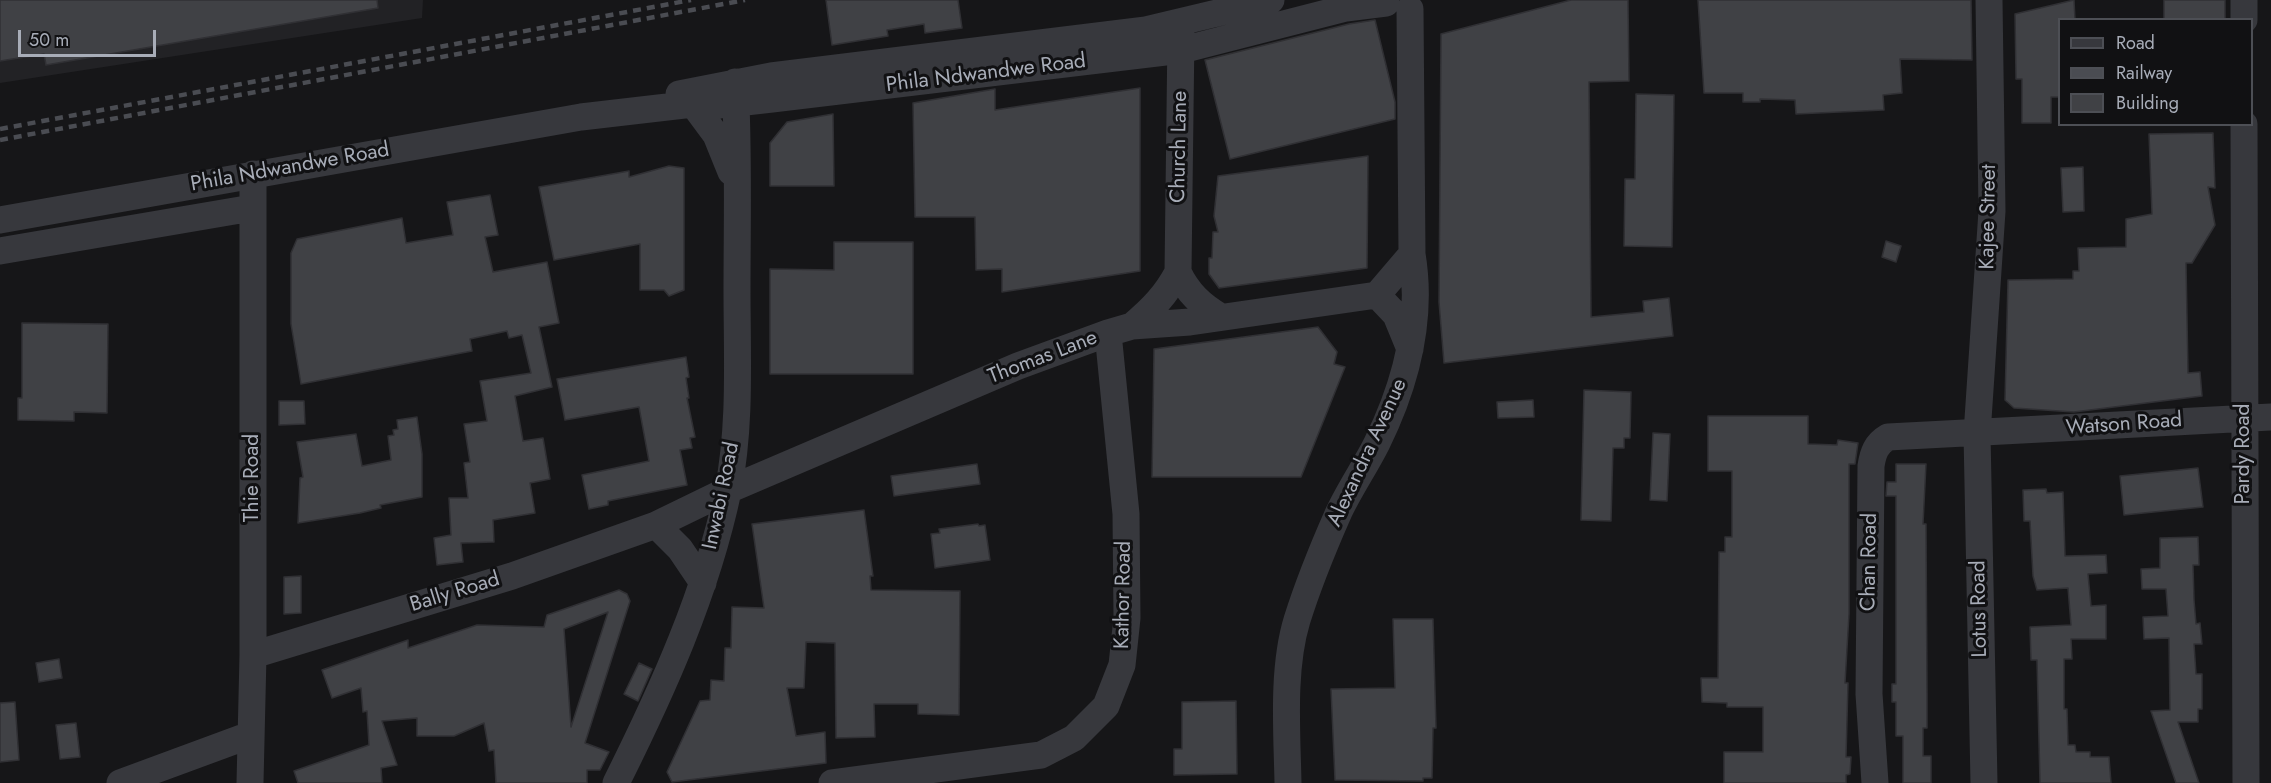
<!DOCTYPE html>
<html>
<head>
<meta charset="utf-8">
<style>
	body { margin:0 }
	#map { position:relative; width:2271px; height:783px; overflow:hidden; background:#161618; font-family:Jost,sans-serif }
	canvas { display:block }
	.legend { position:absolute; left:2058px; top:18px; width:195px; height:108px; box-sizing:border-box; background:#111113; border:2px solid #4d4f55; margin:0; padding:8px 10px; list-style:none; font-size:18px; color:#a8adb8 }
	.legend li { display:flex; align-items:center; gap:12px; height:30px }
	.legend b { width:30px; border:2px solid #4d4f55 }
	.scale { position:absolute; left:18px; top:30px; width:138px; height:27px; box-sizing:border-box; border:3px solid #a8adb8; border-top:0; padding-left:8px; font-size:18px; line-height:21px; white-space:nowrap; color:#a8adb8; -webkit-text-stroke:4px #111113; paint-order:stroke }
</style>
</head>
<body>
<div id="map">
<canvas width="2271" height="783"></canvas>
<ul class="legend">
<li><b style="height:8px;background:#37383d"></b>Road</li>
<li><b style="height:8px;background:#4a4c52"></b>Railway</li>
<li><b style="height:16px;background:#404145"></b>Building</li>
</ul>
<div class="scale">50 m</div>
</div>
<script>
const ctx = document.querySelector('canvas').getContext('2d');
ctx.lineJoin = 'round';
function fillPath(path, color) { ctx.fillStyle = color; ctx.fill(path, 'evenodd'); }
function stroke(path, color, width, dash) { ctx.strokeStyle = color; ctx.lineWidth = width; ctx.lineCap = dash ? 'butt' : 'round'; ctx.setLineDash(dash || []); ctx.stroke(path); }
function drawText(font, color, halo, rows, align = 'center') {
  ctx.font = font + ' Jost,sans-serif'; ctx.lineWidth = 6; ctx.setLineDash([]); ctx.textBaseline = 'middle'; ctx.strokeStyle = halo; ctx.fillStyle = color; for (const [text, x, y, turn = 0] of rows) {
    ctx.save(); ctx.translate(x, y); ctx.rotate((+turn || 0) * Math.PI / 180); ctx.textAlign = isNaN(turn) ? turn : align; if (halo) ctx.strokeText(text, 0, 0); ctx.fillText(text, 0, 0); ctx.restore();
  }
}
const built = new Path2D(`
	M0,0H423L422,18L0,83Z`);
const building = new Path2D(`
	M0,0H377L378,8L46,65L44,54L0,61Z
	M826,0H958L962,28L925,33L924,24L887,30L888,36L832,45Z
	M1571,0H1628L1629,81L1589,82L1591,317L1644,312L1643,301L1669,298L1673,336L1444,363L1439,302L1441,34Z
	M1698,0H1971L1972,60L1900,59L1902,93L1883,95L1884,110L1796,114L1795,100L1760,99V102H1743V93H1704Z
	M2074,0L2075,20H2060V97H2051V123H2022V79H2016L2015,14Z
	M2164,0H2225V20H2164Z
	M1375,20L1395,102V119L1230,159L1205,60L1349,24Z
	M1140,88V271L1002,292V269L976,270L975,217H915L913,103L995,89V110Z
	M1636,94L1674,95L1672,247L1624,246L1625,179H1635Z
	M833,114L834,186H770V143L787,122Z
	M2213,133L2215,188L2208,187L2215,225L2192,263H2186L2188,373L2200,372L2202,396L2074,412L2014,408L2005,400L2008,280L2073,279V271H2079L2078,248L2126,247V219L2152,214L2149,134Z
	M1368,156L1367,268L1219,288L1209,274V258H1212L1213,232H1218L1214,216L1218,176Z
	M669,166L684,168V290L669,296L664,290H640V244L554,260L539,187L629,171V177Z
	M2083,167L2084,211L2063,212L2061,168Z
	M490,195L498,235L485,237L493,272L547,262L559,323L539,327L552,387L515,396L523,441L543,438L550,479L530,483L535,513L493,520L494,542L461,543L463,562L437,565L434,538L451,535L449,498H468L464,463L470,462L464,424L487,421L480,381L531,373L522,335L509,338L507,331L470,339L472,351L301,384L291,324V253L297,239L402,218L406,243L453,235L447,202Z
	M1886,241L1901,246L1896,262L1882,257Z
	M834,242H913V374H770V269L834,270Z
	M22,323L108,324L107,413L74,412V421L18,420V398H22Z
	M1318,327L1337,352L1334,364L1345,367L1301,477H1152L1154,349Z
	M686,357L689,377L686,378L689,398H687L695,437L690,438L692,448L680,450L687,485L608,501V505L589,509L582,475L649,461L639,407L565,420L557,379Z
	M1584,390L1631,392L1630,438H1624V448H1613L1611,521L1581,520Z
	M1533,400L1534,417L1498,418L1497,402Z
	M279,401H304L305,424L279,425Z
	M1708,416H1808V444L1837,445L1838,440L1858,443L1855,464H1849V614L1845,683H1848L1846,757H1851L1850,774L1846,775V783H1724V752H1763V707H1727V703L1702,702L1701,678H1718L1719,552H1725V537H1732V471H1708Z
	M417,417L422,454V497L380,505L381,508L360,513L298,523L300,478L303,477L297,442L356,434L362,466L391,460L388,436L394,435L393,430L398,429L397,420Z
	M1653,433L1670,434L1667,501L1650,500Z
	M977,464L980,484L894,496L891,476Z
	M1896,464H1926L1923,524H1926L1927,693V728H1923V756H1931V783H1903V736H1896V702H1892V684H1896V496H1886L1887,482H1896Z
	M2198,468L2203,507L2124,515L2120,476Z
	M2046,489L2047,493L2063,492L2065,556L2106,555L2107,573L2088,574L2091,606L2106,605V639H2071L2072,659H2064V709H2067L2068,745H2075L2076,752H2090V757H2109L2111,783H2040L2037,660H2031L2030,627L2071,625L2068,588L2037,590L2033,576L2030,521H2024L2023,490Z
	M864,510L873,576H870L871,590L960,591L959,715L918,714V704H874L875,737L836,738L835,643L806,642L804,688H787L796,736L825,732L826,763L672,782L667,772L700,701L710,700L711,680L724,681L725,648H731L732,607L764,608L752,524Z
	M978,524L979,526L985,525L990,560L935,568L931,534L940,533L939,529Z
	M2198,537L2199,565H2193L2194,600L2196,624L2200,623L2202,644H2194L2196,674H2202V709H2198V722H2178L2199,783H2176L2151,711L2170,710L2169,638L2144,639L2143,617L2168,616L2166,589H2142L2141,569L2160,568V538Z
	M301,576V613L284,614V577Z
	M619,590L627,594L630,601L585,743L609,752L600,770H587V783H496L494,750L489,751L484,723L454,736H417V718L382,721L397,765L381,768L382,783H298L294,771L369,745L367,711L363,712L361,688L332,698L322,670L408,640V648L477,625L544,627L547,615ZM608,612L571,727L564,629Z
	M1393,619H1433L1436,728H1433L1432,778H1423V781L1335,780L1331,689L1395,688Z
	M59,659L62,678L39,682L36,663Z
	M639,663L652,669L638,701L624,694Z
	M1236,701L1237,774L1174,775V749H1182V702Z
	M15,702L19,760L0,762V703Z
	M76,723L80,757L60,759L56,725Z`);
const minor = new Path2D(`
	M2244,0V20
	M679,94L771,76L1146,30L1271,0
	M693,104L716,135L731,172
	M2244,124L2246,783
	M0,220L581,117L693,104L719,105L772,99L1182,50L1346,8L1386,3
	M0,251L252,208
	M1178,272C1188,293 1201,305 1221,317
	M1377,295L1396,315L1410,349
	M1132,326C1152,309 1166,295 1178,272L1181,33
	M656,525L680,549L703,583
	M253,655L512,576L656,525L728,490L1018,366L1108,333L1132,326L1190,322L1377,295L1412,254
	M120,783L250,735
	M250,783L253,655V174
	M616,783C663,689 706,594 728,491C741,425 737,357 737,291C737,222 739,151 735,82
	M832,783L1041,755L1074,738L1106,706L1122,665L1127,618L1126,514L1108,333
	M1288,783C1287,732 1282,669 1297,620C1308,585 1323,548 1338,514C1349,490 1365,467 1377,443C1406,384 1423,320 1412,254L1410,9
	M1875,783L1869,694L1871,466C1873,453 1876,444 1888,437L2271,417
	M1984,783L1977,434L1992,211L1989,0`);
const rail = new Path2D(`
	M0,129L691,0
	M0,140L745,0`);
const streetNames = [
	["Phila Ndwandwe Road",986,74,-7],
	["Church Lane",1180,147,-89],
	["Phila Ndwandwe Road",290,168,-10],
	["Kajee Street",1989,217,-89],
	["Thomas Lane",1043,358,-21],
	["Watson Road",2124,425,-4],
	["Alexandra Avenue",1368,453,-65],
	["Pardy Road",2244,454,-90],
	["Thie Road",253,478,-90],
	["Inwabi Road",722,496,-78],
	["Chan Road",1870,562,-89],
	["Bally Road",455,593,-17],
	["Kathor Road",1124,595,-89],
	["Lotus Road",1980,609,-91]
];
fillPath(built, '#222225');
fillPath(building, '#404145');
stroke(building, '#303034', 1.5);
stroke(minor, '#37383d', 27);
stroke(rail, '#4a4c52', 4.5, [8, 6]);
drawText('21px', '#a8adb8', '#111113', streetNames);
</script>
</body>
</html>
